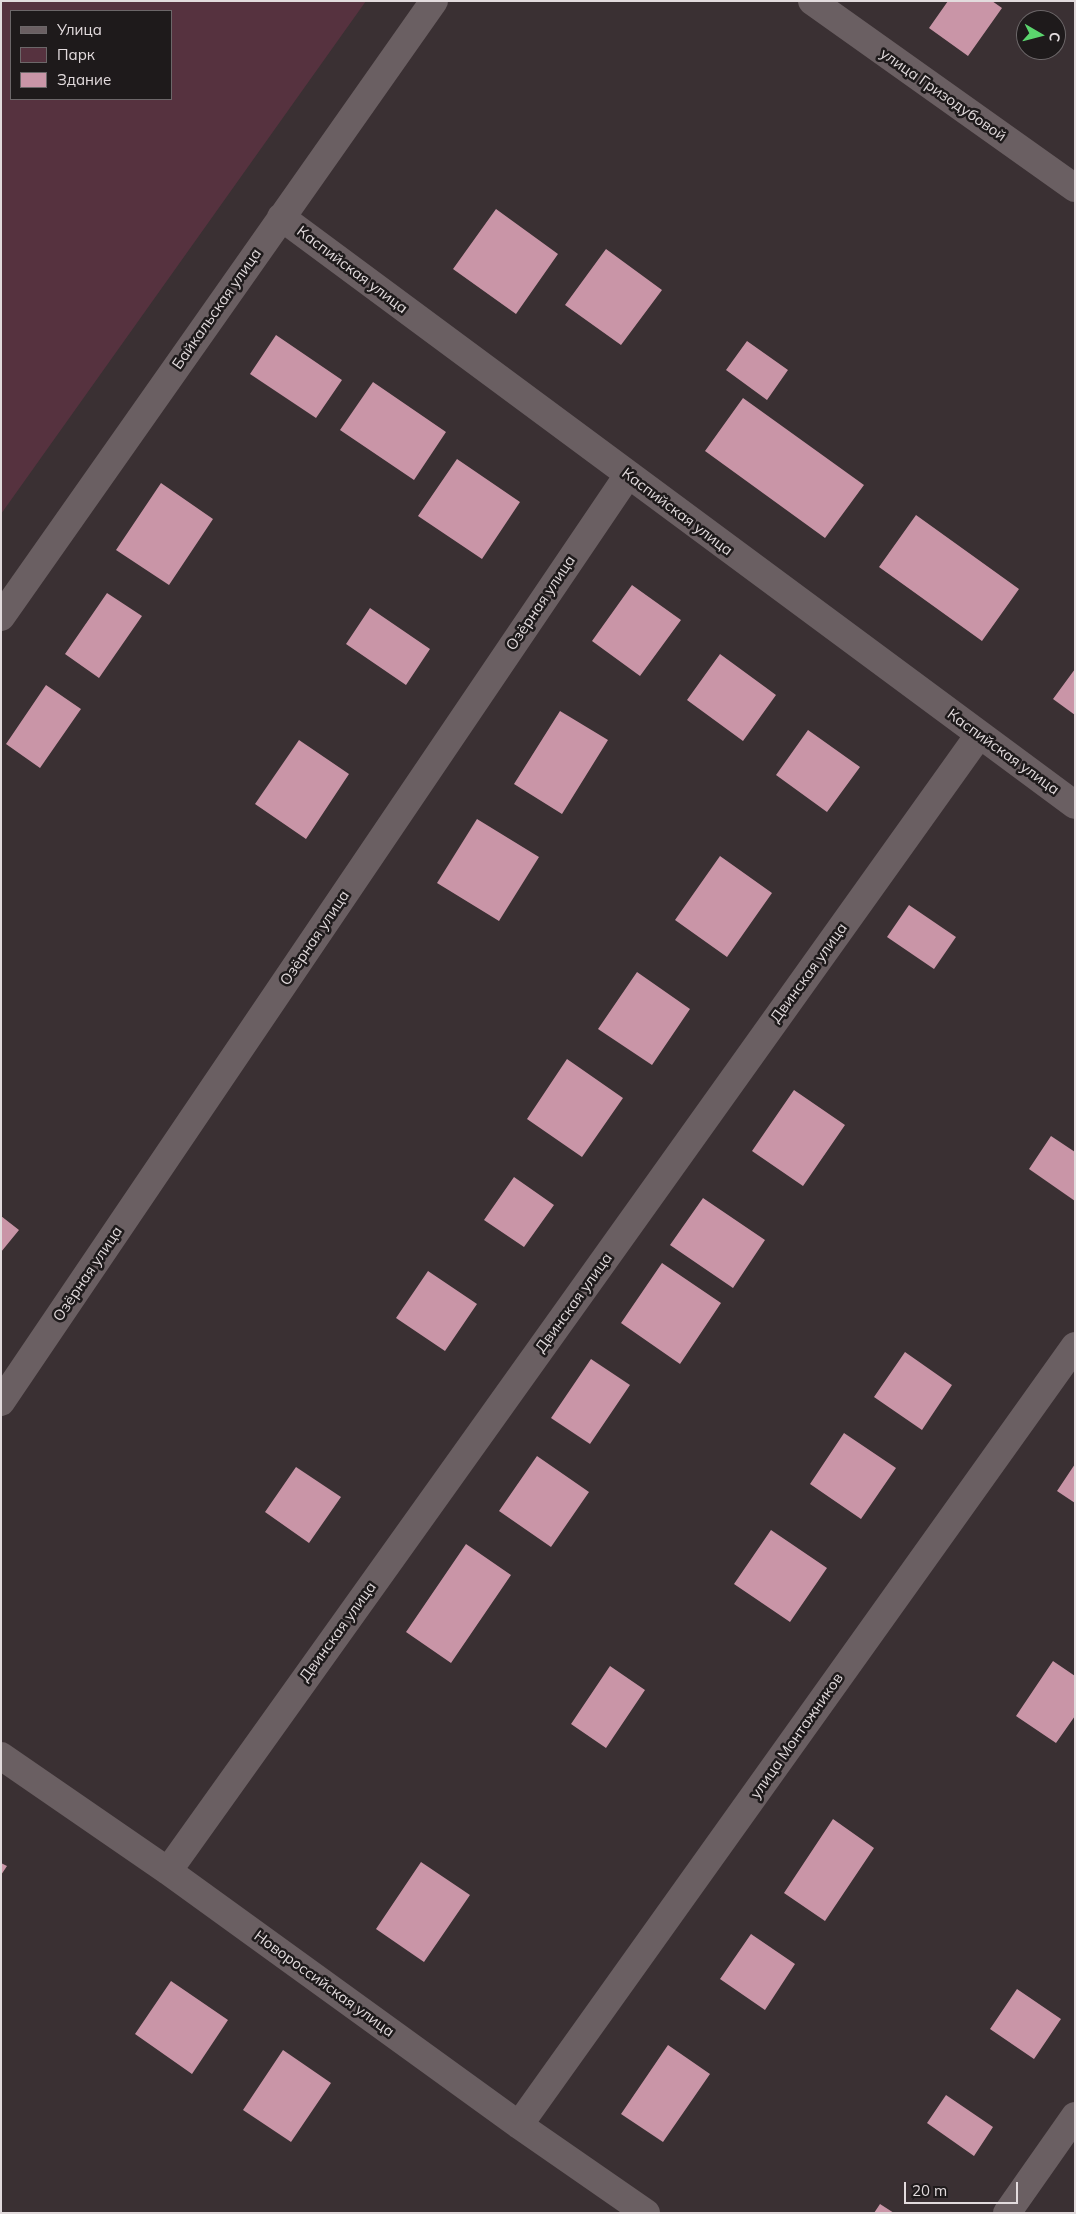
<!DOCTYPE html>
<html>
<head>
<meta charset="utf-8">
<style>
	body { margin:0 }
	#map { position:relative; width:1076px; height:2214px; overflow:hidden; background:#3a3033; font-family:Mulish,sans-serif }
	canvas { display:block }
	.frame { position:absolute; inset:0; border:2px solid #e2dbdd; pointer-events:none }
	.legend { position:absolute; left:10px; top:10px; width:162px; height:90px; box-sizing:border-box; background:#1e1a1b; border:1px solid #6c6769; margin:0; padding:6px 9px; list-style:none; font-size:15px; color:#e2dbdd }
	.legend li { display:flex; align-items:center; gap:10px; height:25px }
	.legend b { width:25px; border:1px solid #6c6769 }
	.north { position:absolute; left:1016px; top:10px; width:50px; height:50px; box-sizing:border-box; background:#1e1a1b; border:1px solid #6c6769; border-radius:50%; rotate:98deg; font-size:14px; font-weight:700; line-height:20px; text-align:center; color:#e2dbdd }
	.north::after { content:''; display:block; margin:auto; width:18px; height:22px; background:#5bd56e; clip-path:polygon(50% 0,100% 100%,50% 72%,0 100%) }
	.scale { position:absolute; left:904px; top:2182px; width:114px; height:22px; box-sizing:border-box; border:2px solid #e2dbdd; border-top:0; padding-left:6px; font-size:15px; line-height:18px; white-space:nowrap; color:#e2dbdd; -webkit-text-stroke:4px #1e1a1b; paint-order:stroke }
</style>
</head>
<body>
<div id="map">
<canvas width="1076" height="2214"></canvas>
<div class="frame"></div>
<ul class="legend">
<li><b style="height:6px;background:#6a5f62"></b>Улица</li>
<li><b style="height:14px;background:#56323f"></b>Парк</li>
<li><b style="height:14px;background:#c995a7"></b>Здание</li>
</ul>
<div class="north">С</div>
<div class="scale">20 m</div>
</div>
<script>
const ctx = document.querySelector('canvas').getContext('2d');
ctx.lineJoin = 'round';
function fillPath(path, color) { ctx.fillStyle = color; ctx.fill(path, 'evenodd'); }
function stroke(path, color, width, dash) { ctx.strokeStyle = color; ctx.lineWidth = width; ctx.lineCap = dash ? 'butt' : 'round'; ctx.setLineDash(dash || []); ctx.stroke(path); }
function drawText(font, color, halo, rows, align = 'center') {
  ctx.font = font + ' Mulish,sans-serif'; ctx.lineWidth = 5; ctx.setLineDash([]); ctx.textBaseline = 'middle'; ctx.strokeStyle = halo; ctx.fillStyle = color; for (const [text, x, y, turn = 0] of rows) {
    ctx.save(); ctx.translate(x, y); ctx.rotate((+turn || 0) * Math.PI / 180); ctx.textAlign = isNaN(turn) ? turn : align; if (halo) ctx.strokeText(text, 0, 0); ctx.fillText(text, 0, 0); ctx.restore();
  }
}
const green = new Path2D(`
	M1,1H366L1,514ZM11,11H171V99H11Z`);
const building = new Path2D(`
	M948,1H992L1002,8L968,56L929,28Z
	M496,209L558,254L516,314L453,269Z
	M606,249L662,290L621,345L565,305Z
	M276,335L342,380L316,418L250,374Z
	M747,341L788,370L767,400L726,370Z
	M373,382L446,432L414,480L340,430Z
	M743,398L864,485L825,538L705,451Z
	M457,459L520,502L482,559L418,516Z
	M161,483L213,519L169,585L116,550Z
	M916,515L1019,589L982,641L879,567Z
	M632,585L681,620L640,676L592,641Z
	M107,593L142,616L99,678L65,654Z
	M370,608L430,649L406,685L346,644Z
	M720,654L776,695L743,741L687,700Z
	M1075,669V715L1053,699Z
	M46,685L81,709L40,768L6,744Z
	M560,711L608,740L562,814L514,784Z
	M808,730L860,767L827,812L776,775Z
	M299,740L349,774L306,839L255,804Z
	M477,819L539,857L499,921L437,883Z
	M720,856L772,893L727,957L675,920Z
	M909,905L956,937L934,969L887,937Z
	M637,972L690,1009L652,1065L598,1029Z
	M567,1059L623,1098L582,1157L527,1119Z
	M794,1090L845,1125L803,1186L752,1151Z
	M1051,1136L1075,1152V1201L1029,1169Z
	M514,1177L554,1205L524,1247L484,1220Z
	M703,1198L765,1240L733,1288L670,1245Z
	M1,1216L19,1230L1,1252Z
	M662,1263L721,1303L680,1364L621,1323Z
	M428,1271L477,1304L445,1351L396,1318Z
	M905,1352L952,1385L922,1430L874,1397Z
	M591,1359L630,1385L590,1444L551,1418Z
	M844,1433L896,1468L861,1519L810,1484Z
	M537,1456L589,1492L551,1547L499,1511Z
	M1075,1464V1503L1057,1491Z
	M296,1467L341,1497L309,1543L265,1512Z
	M771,1530L827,1568L790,1622L734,1584Z
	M466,1544L511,1575L451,1663L406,1632Z
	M1053,1661L1075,1676V1716L1056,1743L1016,1716Z
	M610,1666L645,1690L606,1748L571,1724Z
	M833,1819L874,1848L825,1921L784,1893Z
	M421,1862L470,1895L424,1962L376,1929Z
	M1,1863L7,1866L1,1875Z
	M751,1934L795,1964L765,2010L720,1979Z
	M171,1981L228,2020L192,2074L135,2034Z
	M1017,1989L1061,2019L1034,2059L990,2029Z
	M668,2045L710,2074L663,2142L621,2114Z
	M283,2050L331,2083L291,2142L243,2110Z
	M946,2095L993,2127L974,2156L927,2123Z
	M880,2204L894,2213H874Z`);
const minor = new Path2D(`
	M812,1L1075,188
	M281,217L1075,805
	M1,617L434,1
	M1,1402L628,475
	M1,1756L168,1871L519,2125L646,2213
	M168,1871L979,735
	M519,2125L1075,1346
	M1007,2213L1075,2116`);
const streetNames = [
	["улица Гризодубовой",943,95,35],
	["Каспийская улица",352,270,37],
	["Байкальская улица",217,309,-55],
	["Каспийская улица",677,512,37],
	["Озёрная улица",541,603,-56],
	["Каспийская улица",1003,752,36],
	["Озёрная улица",315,938,-56],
	["Двинская улица",809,973,-54],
	["Озёрная улица",88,1274,-56],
	["Двинская улица",574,1303,-54],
	["Двинская улица",338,1632,-54],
	["улица Монтажников",797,1736,-55],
	["Новороссийская улица",324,1984,36]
];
fillPath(green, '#56323f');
fillPath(building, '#c995a7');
stroke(minor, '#6a5f62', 28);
drawText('15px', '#e2dbdd', '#1e1a1b', streetNames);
</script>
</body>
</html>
